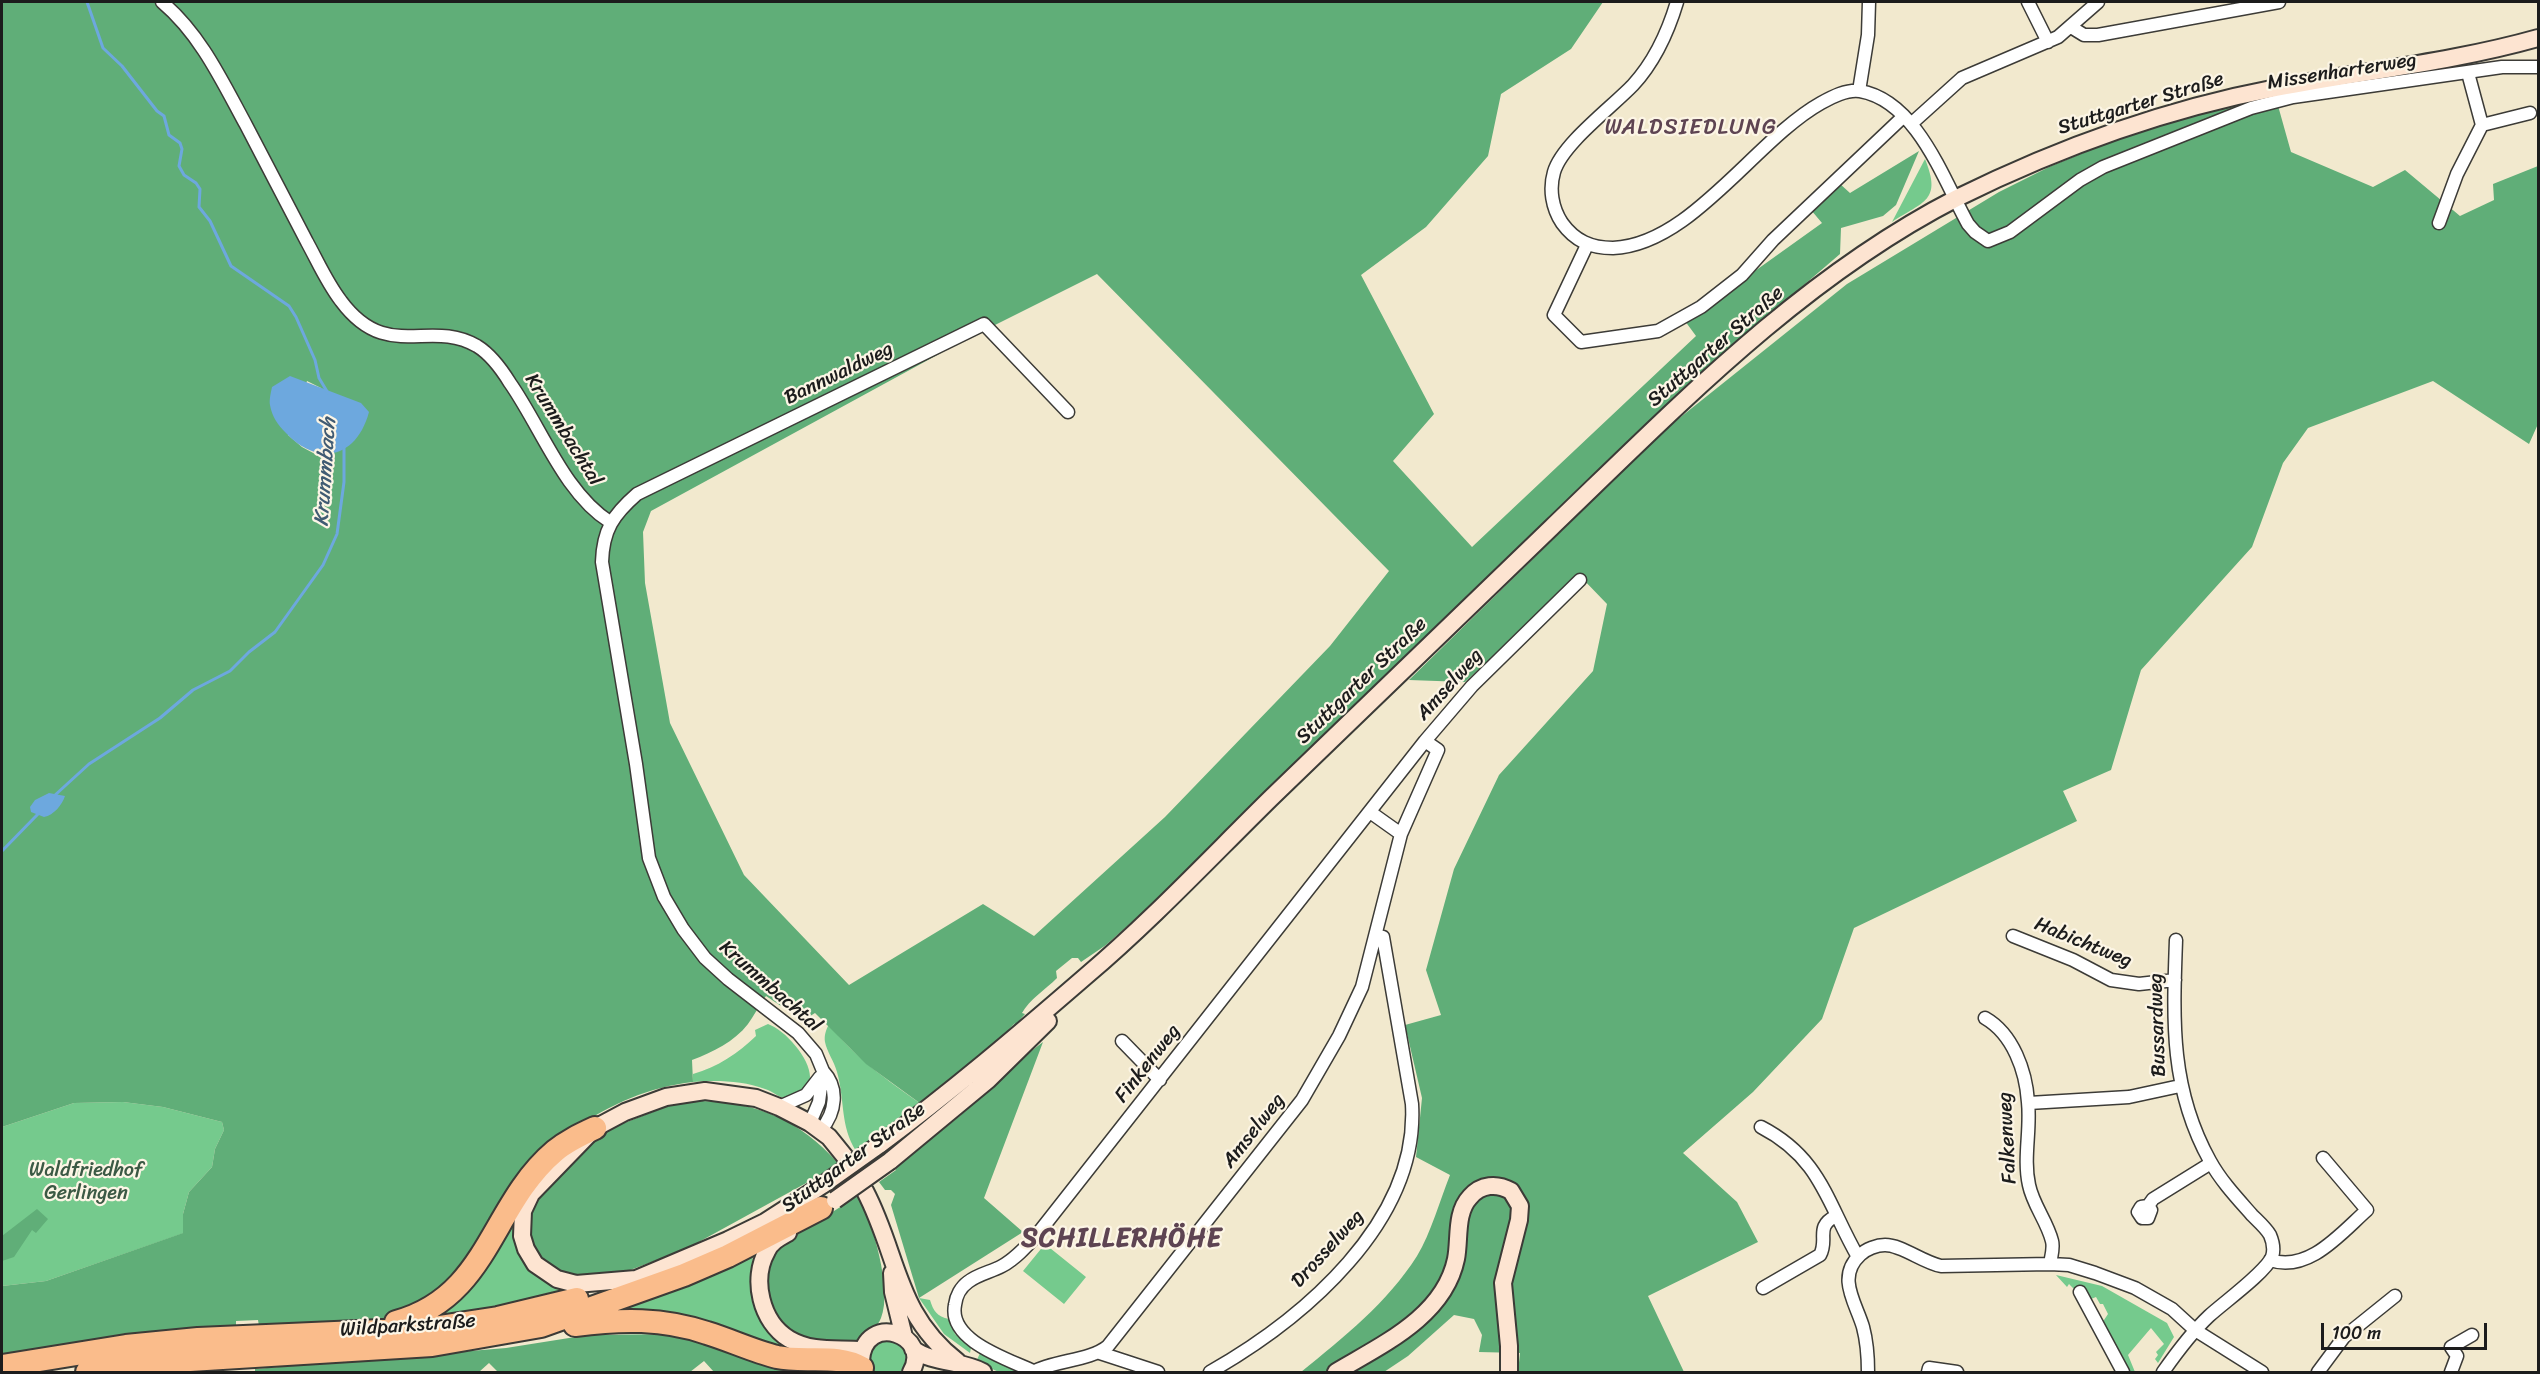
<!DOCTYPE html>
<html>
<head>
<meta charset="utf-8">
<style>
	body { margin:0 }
	#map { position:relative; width:2540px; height:1374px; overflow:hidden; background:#f2e9ce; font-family:Sriracha,sans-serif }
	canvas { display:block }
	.frame { position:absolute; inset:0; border:3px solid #1c1c1c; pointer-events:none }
	.scale { position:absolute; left:2321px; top:1323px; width:166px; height:27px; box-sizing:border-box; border:3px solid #1c1c1c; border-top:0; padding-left:8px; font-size:18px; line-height:21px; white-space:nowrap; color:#1c1c1c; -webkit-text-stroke:4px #fcf5e5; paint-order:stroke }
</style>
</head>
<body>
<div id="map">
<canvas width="2540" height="1374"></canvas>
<div class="frame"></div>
<div class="scale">100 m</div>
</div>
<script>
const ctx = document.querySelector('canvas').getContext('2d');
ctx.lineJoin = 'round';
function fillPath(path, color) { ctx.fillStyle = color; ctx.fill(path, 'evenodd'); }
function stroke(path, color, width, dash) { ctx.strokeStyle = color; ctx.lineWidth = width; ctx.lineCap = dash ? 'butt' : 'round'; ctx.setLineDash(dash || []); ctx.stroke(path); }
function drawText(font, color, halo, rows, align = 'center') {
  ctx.font = font + ' Sriracha,sans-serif'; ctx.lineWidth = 4.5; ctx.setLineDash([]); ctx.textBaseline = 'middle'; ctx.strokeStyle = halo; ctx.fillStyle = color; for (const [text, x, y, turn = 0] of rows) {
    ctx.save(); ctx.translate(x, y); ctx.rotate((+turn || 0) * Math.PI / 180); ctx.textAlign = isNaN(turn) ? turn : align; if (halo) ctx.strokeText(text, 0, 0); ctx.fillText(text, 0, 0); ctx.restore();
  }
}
const green = new Path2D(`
	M1925,159C1942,201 1924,201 1892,222Z
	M768,1024C785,1030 810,1058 810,1077C810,1082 807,1086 805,1091C799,1093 792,1097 787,1098C778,1098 773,1091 765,1089C743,1081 717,1080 693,1082V1074C718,1067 738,1053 756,1036L755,1030Z
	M829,1024C854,1057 887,1080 921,1104L856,1151C840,1126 845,1100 837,1072C834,1061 827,1052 825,1042C824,1035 826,1030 829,1024Z
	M123,1102L163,1107L222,1122L224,1130L215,1149L212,1167L189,1192L183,1214L184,1233L46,1281L2,1286V1127L74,1103Z
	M515,1211L571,1289L473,1314L426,1317Z
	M1045,1244L1086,1277L1064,1304L1023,1271Z
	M753,1255L750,1283L756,1312L761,1321L778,1341L810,1355L629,1310L628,1307Z
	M2056,1275L2102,1286L2167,1323L2174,1337L2158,1363L2155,1359L2158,1355L2156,1352L2164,1344L2151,1328L2128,1355L2135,1372H2130L2102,1323L2108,1314L2103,1304H2100L2096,1297L2091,1299L2078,1286L2074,1289L2069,1284L2067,1287Z
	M919,1298L930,1300C933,1310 937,1317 949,1319L955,1334L971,1348L970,1353L944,1334Z
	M884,1339C902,1342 914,1355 901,1372H874C863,1358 870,1346 884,1339Z
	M980,1353L1020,1372H999L976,1362Z`);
const forest = new Path2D(`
	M2,2H1603L1571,49L1501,94L1488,156L1426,227L1361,275L1434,414L1393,461L1472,547L1696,336L1685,321L1822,223L1811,210L1839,183L1850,193L1919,151L1896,205L1883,216L1841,228L1840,254L1685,387L1160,897L1106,945L1081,962L1078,958H1072L1056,971L1057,978C1046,989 1029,1000 1022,1013L1025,1014L1012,1029L1015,1023L999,1040L921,1104L866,1064L815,1013L807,1018L806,1016H796L766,996C759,1005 754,1016 748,1024C734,1042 713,1052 692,1060L693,1082C649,1087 611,1104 574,1129L444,1290L390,1317L377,1319L259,1326L258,1320L236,1321V1327L2,1357V1286L46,1281L183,1233V1214L189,1192L212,1167L215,1149L224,1130L222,1122L163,1107L123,1102L74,1103L2,1127ZM1097,274L1389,571L1330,646L1165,817L1034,936L983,904L849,985L744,875L670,723L645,583L643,532L651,511L961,342ZM307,381L321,388L315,454L302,447L288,435Z
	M2275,95L2291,152L2373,187L2405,170L2460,216L2494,200L2493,184L2538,166V424L2529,444L2433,381L2308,428L2283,463L2252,547L2141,670L2111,770L2063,791L2077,821L1854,928L1822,1019L1753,1092L1683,1153L1737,1202L1758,1242L1648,1296L1684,1372H1518L1520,1353L1479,1352L1482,1335L1474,1319L1454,1315L1408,1356L1384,1372H1301C1344,1337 1387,1303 1417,1256C1431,1233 1440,1200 1450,1175L1416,1157L1422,1098L1405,1025L1441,1015L1426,970L1454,869L1499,775L1593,671L1607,604L1580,576L1465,682L1409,680L1667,428L1847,284L1999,192L2049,167L2183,112Z
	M1043,1042L984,1198L1023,1232L919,1298L891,1205L895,1194L891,1190H885L879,1182L896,1170L895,1168L961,1115L1005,1076L1014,1064Z
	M702,1101C760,1103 799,1120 838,1163L819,1176L686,1249L625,1272L581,1278L549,1269L529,1243L528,1213L552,1174L603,1134L619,1125L676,1103Z
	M859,1195C872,1222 893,1290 881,1318C877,1329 864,1337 855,1344C840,1343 821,1345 807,1340C771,1325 750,1271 784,1243Z
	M37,1209L48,1219L36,1233L32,1230L14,1257L2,1261V1236Z
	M678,1334L797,1368L802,1372H714L704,1361L690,1372H498L489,1363L479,1372H255V1369L506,1348L588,1335Z`);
const water = new Path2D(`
	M290,376L361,403L369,412C357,457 319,468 286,433C278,425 272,417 270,405C269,400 271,392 272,387Z
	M49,793L65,796C62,805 54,815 44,817L31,812L30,807L35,800Z`);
const stream = new Path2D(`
	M87,2L103,48L122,66L157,111L164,116L169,135L180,143L182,149L179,166L184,175L196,183L200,189L199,207L210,221L231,266L289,306L296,317L315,360L319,378L328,393
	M54,796L89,764L160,718L193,690L230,671L249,652L275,632L323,565L337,534L344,482V445
	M2,851L38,814`);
const street = new Path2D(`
	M162,2C201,35 222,81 246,125C266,164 287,203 307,242C318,262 327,283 341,301C387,363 429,318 477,346C490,354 502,370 510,383C541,427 564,493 610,522
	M1677,2C1668,32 1655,61 1633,85C1612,107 1562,144 1554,172C1549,189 1552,208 1562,223C1575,241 1591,248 1613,248C1691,245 1755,140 1821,103C1832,97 1847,89 1860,91C1917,101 1944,181 1968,224L1975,232L1988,241L2010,232L2080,180L2103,167L2251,108L2293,97L2502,67H2538
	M2028,2L2048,42
	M2071,27L2084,35H2098L2279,2
	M1859,91L1868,35L1869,2
	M1911,124L1962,78L2058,37L2098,2
	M2482,125L2530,113
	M2439,223L2457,174L2482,125L2468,73
	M1587,245L1554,315L1581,342L1658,331L1701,307L1742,275L1773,240L1904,116
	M1370,812L1401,834
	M2013,936L2073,960L2111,980L2139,984L2175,980
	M1985,1018C2013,1034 2026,1071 2028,1102C2031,1130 2023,1158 2029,1185C2033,1205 2047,1221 2052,1241C2054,1248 2051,1257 2050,1264
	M1122,1041L1160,1080
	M2029,1103L2129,1097L2180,1086
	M779,1107L806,1095L820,1077
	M810,1123L819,1102L822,1079L823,1071L816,1054L798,1033L728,979L705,958L683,929L664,897L649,858L636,764L602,562C603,530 613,515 637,494L984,324L1068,412
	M1761,1127C1821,1158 1827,1203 1858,1257
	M821,1130C836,1112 839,1088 823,1071
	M2148,1206L2151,1210L2148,1218H2142L2138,1212L2141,1207L2148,1206L2153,1199L2211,1163
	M2270,1260C2309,1273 2341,1233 2367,1210L2323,1158
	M1763,1288L1820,1255C1829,1239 1814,1227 1836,1216
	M2080,1292L2123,1372
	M1100,1353L1158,1372
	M1033,1371C1008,1359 948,1341 955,1305C956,1296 961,1287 968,1282C978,1274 991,1272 1002,1266C1015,1259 1026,1247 1036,1236L1425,741L1472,686L1580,580
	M1033,1372C1054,1360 1090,1361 1108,1346L1302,1100L1339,1036L1362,987L1401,834L1438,750L1425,741
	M1210,1372C1303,1319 1419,1222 1412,1104L1383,937L1376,935
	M1868,1372C1868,1357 1867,1342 1863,1327C1856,1303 1836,1277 1860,1255C1866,1249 1877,1245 1885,1245C1902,1245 1922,1262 1941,1266L2050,1264L2069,1265L2095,1273L2135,1288L2172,1309L2195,1330L2262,1372
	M1928,1372L1929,1368L1957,1372
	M2163,1372C2177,1352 2191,1333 2209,1316C2223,1303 2265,1273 2272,1257C2274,1251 2273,1242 2270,1235C2266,1228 2258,1221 2252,1215C2237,1198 2221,1181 2210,1161C2170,1089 2173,1021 2176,940
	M2318,1372L2344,1337L2395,1296
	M2451,1372L2457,1356L2451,1347L2472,1335`);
const secondary = new Path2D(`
	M879,1145C951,1092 1019,1034 1086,976C1151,921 1210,858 1271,798C1365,708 1458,617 1552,527C1677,407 1801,278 1957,198C2058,148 2166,109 2276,88C2364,71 2453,62 2538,38
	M890,1161L988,1080L1048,1021
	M824,1184L765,1222L728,1240L636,1279L576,1284L557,1279L535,1264L526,1249L522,1236L523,1211L531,1194L595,1128L625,1112L666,1097L705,1091L756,1098L779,1107L810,1123L829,1137L846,1158
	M865,1191C899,1256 895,1313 958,1362
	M788,1233C779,1238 771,1242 767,1251C751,1279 761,1322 789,1339C813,1353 836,1348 862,1350
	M892,1273L893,1292L904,1337
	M913,1349C933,1364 962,1360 983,1372
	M861,1360C865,1311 933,1335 911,1372
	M1336,1372C1381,1345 1444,1317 1456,1259C1460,1239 1455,1213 1470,1197C1481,1184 1497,1183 1511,1191L1520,1206L1519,1220L1503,1283L1509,1346V1372`);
const highway = new Path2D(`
	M396,1322C489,1297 490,1206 555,1151C567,1141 580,1135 595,1128
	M575,1325C621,1319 663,1318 707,1333C730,1340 753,1351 777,1357C805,1363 837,1353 862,1368
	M2,1366L126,1346L198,1339L426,1329L498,1318L577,1299
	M87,1372L190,1360L432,1345L541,1326L684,1275L728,1256L821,1208`);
const secondaryBridge = new Path2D(`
	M824,1184L879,1145
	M835,1200L890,1161`);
const streetNames = [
	["Missenharterweg",2342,72,-9],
	["Stuttgarter Straße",2141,104,-17],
	["Stuttgarter Straße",1716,347,-41],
	["Bannwaldweg",839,374,-26],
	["Krummbachtal",563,430,58],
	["Stuttgarter Straße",1362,681,-44],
	["Amselweg",1450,685,-48],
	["Habichtweg",2083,943,22],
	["Krummbachtal",770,987,41],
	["Bussardweg",2158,1025,-92],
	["Finkenweg",1148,1064,-52],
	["Amselweg",1254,1131,-52],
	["Falkenweg",2008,1138,-93],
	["Stuttgarter Straße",854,1158,-36],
	["Drosselweg",1328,1249,-48],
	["Wildparkstraße",408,1326,-4]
];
const parkNames = [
	["Waldfriedhof",86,1171],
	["Gerlingen",86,1194]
];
const waterNames = [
	["Krummbach",326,472,-86]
];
const quarterNames = [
	["WALDSIEDLUNG",1691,128]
];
const districtNames = [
	["SCHILLERHÖHE",1122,1239]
];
fillPath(green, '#75ca8d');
fillPath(forest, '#60ae78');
fillPath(water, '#6da8de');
stroke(stream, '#6da8de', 3);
stroke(street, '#3c3b37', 15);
stroke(secondary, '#3c3b37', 20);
stroke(highway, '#3c3b37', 26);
stroke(street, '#fff', 12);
stroke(secondary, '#fde4d1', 16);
stroke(highway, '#fabc8b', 22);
stroke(secondaryBridge, '#3c3b37', 20, []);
stroke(secondaryBridge, '#fde4d1', 16);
drawText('20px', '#1c1c1c', '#fcf5e5', streetNames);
drawText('20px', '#3b5944', '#fcf5e5', parkNames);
drawText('italic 21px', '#405b73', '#fcf5e5', waterNames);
ctx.letterSpacing = '1.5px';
drawText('22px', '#5e4452', '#fcf5e5', quarterNames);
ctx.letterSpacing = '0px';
ctx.letterSpacing = '1.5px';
drawText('bold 26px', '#5e4452', '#fcf5e5', districtNames);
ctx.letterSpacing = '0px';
</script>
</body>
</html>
